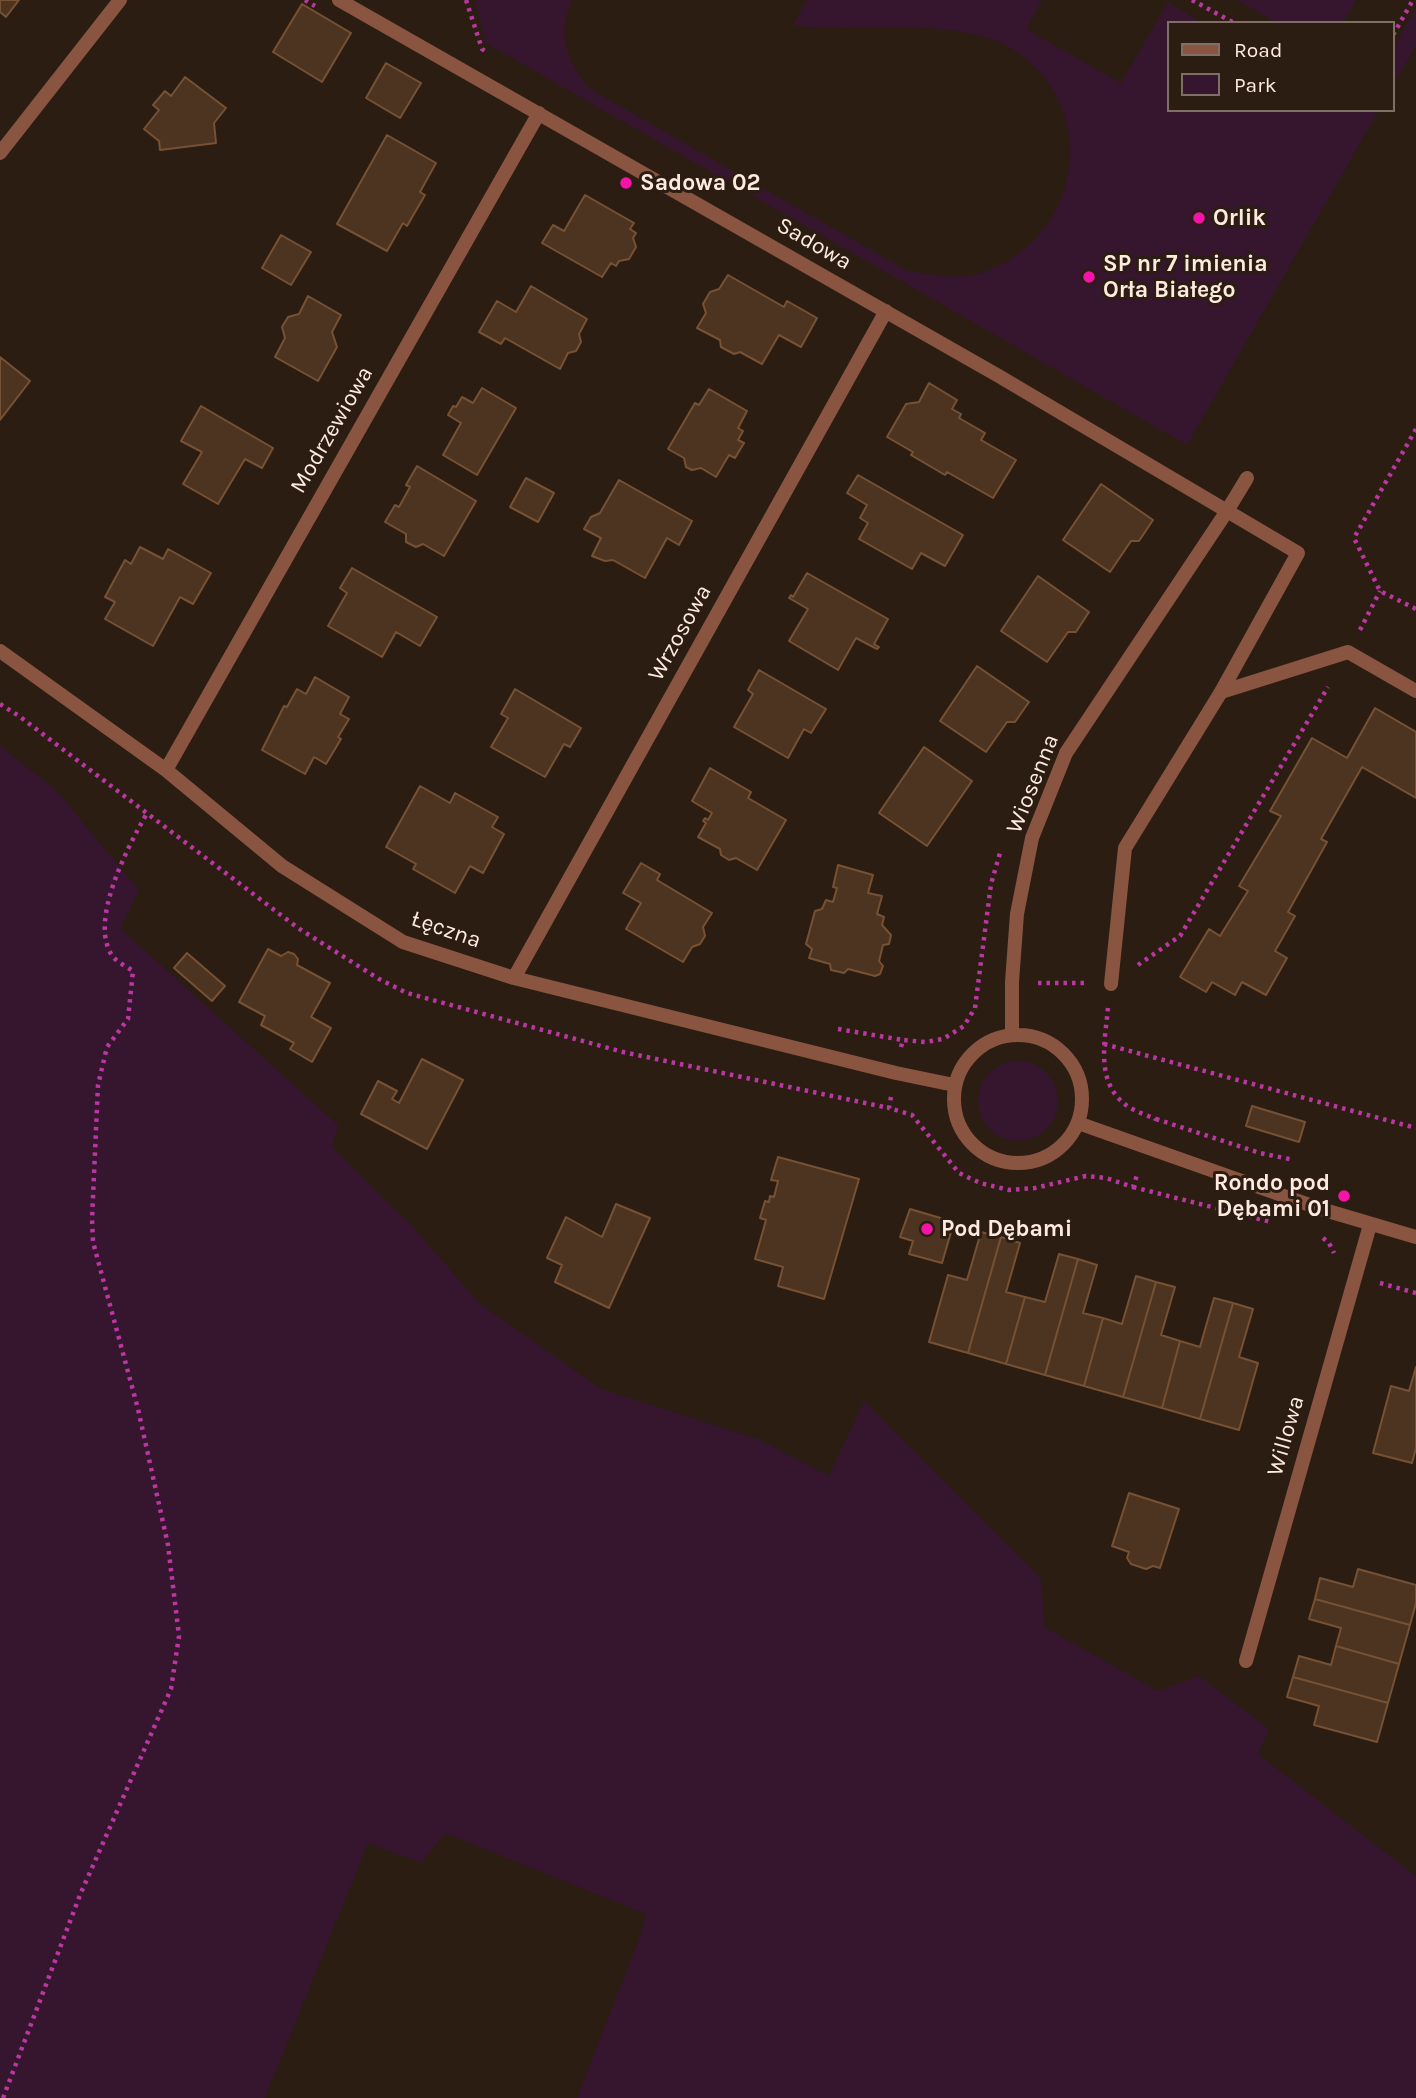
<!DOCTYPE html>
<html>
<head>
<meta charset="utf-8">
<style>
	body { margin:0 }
	#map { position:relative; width:1416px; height:2098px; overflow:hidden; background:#2c1d13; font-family:Karla,sans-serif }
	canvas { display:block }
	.legend { position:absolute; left:1167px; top:21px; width:228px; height:91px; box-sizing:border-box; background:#2c1d13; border:2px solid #806f65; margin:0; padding:9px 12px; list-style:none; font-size:21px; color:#feeadf }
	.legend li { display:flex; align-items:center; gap:14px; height:35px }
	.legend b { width:35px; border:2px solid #806f65 }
</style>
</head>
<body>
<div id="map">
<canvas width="1416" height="2098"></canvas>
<ul class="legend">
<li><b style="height:9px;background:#895540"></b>Road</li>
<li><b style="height:19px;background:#36162f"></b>Park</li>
</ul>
</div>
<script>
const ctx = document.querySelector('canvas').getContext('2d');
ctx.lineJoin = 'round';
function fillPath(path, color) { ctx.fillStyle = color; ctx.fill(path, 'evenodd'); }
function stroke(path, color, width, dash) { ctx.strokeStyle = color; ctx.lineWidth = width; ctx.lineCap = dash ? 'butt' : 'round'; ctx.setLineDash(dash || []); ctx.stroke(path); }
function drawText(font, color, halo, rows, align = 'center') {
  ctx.font = font + ' Karla,sans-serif'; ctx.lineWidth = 6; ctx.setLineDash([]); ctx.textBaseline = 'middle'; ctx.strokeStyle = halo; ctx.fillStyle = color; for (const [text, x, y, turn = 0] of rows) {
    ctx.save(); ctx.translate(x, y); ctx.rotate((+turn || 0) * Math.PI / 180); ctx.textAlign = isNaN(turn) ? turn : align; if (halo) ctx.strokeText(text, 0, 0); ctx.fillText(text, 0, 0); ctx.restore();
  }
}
const green = new Path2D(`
	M475,0H572C556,35 567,61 590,89L908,271C934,275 962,281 987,271C1080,235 1102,112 1018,53C962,13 859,35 793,25L807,0H1042L1026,29L1121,83L1168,2L1202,23H1169V110H1379L1187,445L486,43Z
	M1237,0H1356L1343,23H1277Z
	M1416,8V45L1393,85V48Z
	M0,746L56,790L139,890L120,928L339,1126L331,1146L414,1228L479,1303L601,1389L758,1439L829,1476L864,1401L1041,1579L1044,1627L1158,1691L1199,1676L1269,1729L1258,1754L1416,1876V2098H577L639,1939L646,1914L445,1833L421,1863L368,1843L265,2098H0Z
	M978 1101a40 40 0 1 1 80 0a40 40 0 1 1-80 0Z`);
const building = new Path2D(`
	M0,0H19L6,17L0,12Z
	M302,4L351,33L322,82L273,52Z
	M386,63L421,83L400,118L366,98Z
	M185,77L226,108L214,123L216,143L160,150L159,141L144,129L159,110L153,105L165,91L171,96Z
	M387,135L436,163L420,192L425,195L407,226L403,223L387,251L337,224Z
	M585,195L634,223L630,229L636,233L633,238L636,247L629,259L619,261L616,266L611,263L602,277L542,243L553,225L564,231Z
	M281,235L311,252L291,285L262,268Z
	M728,275L784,307L787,301L817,318L801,347L779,335L762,364L740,352L734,354L721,347L720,340L697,328L706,313L703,304L710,292L719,289Z
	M531,286L587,319L579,334L581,342L576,351L568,353L560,369L505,338L501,344L479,332L497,301L516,312Z
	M308,296L341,315L332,332L337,347L318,381L275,357L285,338L282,327L288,317L299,314Z
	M0,357L30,381L0,420Z
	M929,383L957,400L952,409L961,414L959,418L985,433L981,440L1016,460L993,498L947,472L945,475L911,455L913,452L887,437L906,404L919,402Z
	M482,388L516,408L477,475L443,455L461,423L448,415L453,406L456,407L462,397L473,403Z
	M709,389L747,411L738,428L743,431L738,440L744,443L735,458L729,455L716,477L701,468L692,470L686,467L684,458L668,449L695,403L699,405Z
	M201,406L273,448L262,468L245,459L218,504L183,484L202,452L181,441Z
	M417,466L476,501L444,556L423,544L416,547L406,542V534L385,522L395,505L399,507L410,487L406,485Z
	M858,475L963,535L945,566L921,553L912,569L859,539L868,523L860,518L867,505L847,493Z
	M526,478L554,493L538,522L510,507Z
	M619,480L692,521L679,545L667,538L645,578L613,560L605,561L592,556L601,538L584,529L591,517L600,513Z
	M1101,484L1153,520L1139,541H1131L1110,572L1063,540Z
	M140,547L163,559L168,549L211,573L193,604L180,597L153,646L105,619L115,602L105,597L125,560L131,564Z
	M352,568L437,617L420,646L396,632L382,657L328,626L347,593L340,588Z
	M807,573L888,619L874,644L879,647L877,649L856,638L838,670L789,641L808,609L789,598L791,595L793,597Z
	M1038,576L1089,612L1076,632H1068L1047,662L1001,631Z
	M977,666L1029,702L1015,722H1007L986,752L940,721Z
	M759,670L826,709L811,733L804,729L788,758L734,727L753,694L748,690Z
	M315,677L349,697L340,714L349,719L338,737L341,739L326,764L314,757L305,774L262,750L284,706L287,707L297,689L306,694Z
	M515,689L581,728L570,747L564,744L545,777L491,747L508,718L501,714Z
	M1375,708L1416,732V798L1362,767L1321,839L1327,842L1288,912L1295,916L1275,951L1287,958L1266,995L1242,982L1235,995L1212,982L1206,992L1180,977L1209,929L1220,936L1248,891L1239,886L1281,816L1270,811L1312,738L1347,758Z
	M924,747L972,781L927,846L879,813Z
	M710,768L751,792L748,798L786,820L757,870L736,858L729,860L721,855L720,849L698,837L706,823L703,821L705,818L708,820L712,813L692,801Z
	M420,786L450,803L455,793L498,817L492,827L504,834L483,873L470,866L455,893L413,869L416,864L386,847Z
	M641,863L660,874L657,880L712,913L703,927L705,936L700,944L692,947L683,962L626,929L641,903L623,893Z
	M838,865L873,875L868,893L882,896L877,914L884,917L882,925L891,935L889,944L883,945L879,961L883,966L880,974L875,976L848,969L844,973L831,970L830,964L809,958L812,949L806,944L815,911L822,909L826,900L833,902L837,888L833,887Z
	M268,949L281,956L288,952L294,954L298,959L297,965L330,983L311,1017L331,1028L312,1062L290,1049L294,1043L261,1025L265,1016L239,1002Z
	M187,953L225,986L212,1001L174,968Z
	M422,1059L463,1080L427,1149L361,1114L378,1081L397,1091L392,1099L399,1103Z
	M1252,1106L1305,1122L1299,1142L1246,1126Z
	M778,1157L859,1179L824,1299L778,1286L783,1267L755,1259L766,1220L760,1218L765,1201L769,1202L770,1196L774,1197L778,1181L771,1180Z
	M616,1204L650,1218L609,1308L555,1282L562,1265L547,1258L566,1217L602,1237Z
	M910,1209L954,1222L942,1263L909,1254L913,1241L900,1237Z
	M981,1232L1001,1237L968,1353L929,1342L948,1275L967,1280Z
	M1001,1237L1020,1243L1006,1292L1025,1297L1006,1364L968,1353Z
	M1059,1254L1078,1259L1045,1375L1006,1364L1025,1297L1045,1302Z
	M1078,1259L1097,1265L1083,1313L1103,1318L1084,1386L1045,1375Z
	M1136,1276L1156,1282L1123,1397L1084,1386L1103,1318L1122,1324Z
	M1156,1282L1175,1287L1161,1335L1180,1341L1162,1408L1123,1397Z
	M1214,1298L1233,1303L1200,1419L1162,1408L1180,1341L1200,1347Z
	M1233,1303L1253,1309L1239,1357L1258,1363L1239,1430L1200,1419Z
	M1416,1367V1448L1412,1463L1373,1453L1391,1386L1409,1391Z
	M1129,1493L1179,1509L1160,1568L1153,1566L1146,1569L1131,1564L1127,1558L1129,1552L1112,1546Z
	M1358,1569L1416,1585V1603L1410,1625L1315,1599L1320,1578L1353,1587Z
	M1315,1599L1410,1625L1399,1664L1336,1646L1341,1628L1309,1619Z
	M1336,1646L1399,1664L1388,1703L1293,1677L1299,1656L1331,1665Z
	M1293,1677L1388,1703L1377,1742L1314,1725L1319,1706L1287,1697Z`);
const path = new Path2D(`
	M305,0L315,6
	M466,0L482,49L485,51
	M1192,0L1234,23
	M1393,35L1413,0
	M1416,429L1354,538L1380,591L1416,609
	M1360,630L1380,591
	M0,704L19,716L298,928L379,979L407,993L623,1052L889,1108
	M1138,965L1180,936L1328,687
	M1038,983H1085
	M1108,1008C1105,1041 1095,1082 1126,1105C1134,1111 1146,1115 1156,1119L1154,1124
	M838,1029L903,1040
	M1104,1044L1416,1128
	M901,1047L903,1040L925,1042L943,1039L964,1026L975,1008L991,884L1000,853
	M891,1097L889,1108L912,1115L959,1173L980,1183L1009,1190L1035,1188L1086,1176L1106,1178L1133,1187L1138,1172
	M1156,1119L1260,1153L1294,1160
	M1133,1187L1271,1222
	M1323,1238L1329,1243L1334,1253
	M1380,1283L1416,1293
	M3,2098L80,1895L171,1689L179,1636L168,1545L138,1409L93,1242L92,1219L98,1085L107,1047L128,1019L133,971C127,967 119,963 114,958C86,924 129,845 147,813`);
const lane = new Path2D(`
	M1111,984L1125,848L1221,692L1298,553L1227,511L1247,478`);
const street = new Path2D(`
	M339,0L997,375L1227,511L1066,753L1032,838L1017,914L1012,982V1034
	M0,153L120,0
	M0,651L166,770L282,866L403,942L514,978L896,1073L954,1085
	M1221,692L1348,652L1416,691
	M166,770L539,113
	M514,978L886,311
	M954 1099a64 64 0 1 1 128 0a64 64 0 1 1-128 0Z
	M1078,1123L1321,1209L1416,1237
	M1246,1661L1370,1225`);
const markers = [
	[626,183,7,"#f514a7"],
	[1199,218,7,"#f514a7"],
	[1089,277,7,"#f514a7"],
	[1344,1196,7,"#f514a7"],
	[927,1229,7,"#f514a7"]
];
const poiNames = [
	["Sadowa 02",640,183],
	["Orlik",1213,218],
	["SP nr 7 imienia",1103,264],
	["Orła Białego",1103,290],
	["Rondo pod",1330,1183,"right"],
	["Dębami 01",1330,1209,"right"],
	["Pod Dębami",941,1229]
];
const streetNames = [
	["Sadowa",814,244,30],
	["Modrzewiowa",332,430,-60],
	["Wrzosowa",680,633,-61],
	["Wiosenna",1033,784,-68],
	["Łęczna",446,930,19],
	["Willowa",1286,1436,-74]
];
fillPath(green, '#36162f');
fillPath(building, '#4c3420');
stroke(building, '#775133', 2);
stroke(path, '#ba37a2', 4.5, [3.5, 5]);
stroke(lane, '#895540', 14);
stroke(street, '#895540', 14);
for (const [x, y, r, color] of markers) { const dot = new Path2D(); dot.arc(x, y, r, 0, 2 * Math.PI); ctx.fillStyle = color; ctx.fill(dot); stroke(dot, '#2c1d13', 2.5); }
drawText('bold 23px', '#feeadf', '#2c1d13', poiNames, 'left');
drawText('23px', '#feeadf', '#2c1d13', streetNames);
</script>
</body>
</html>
